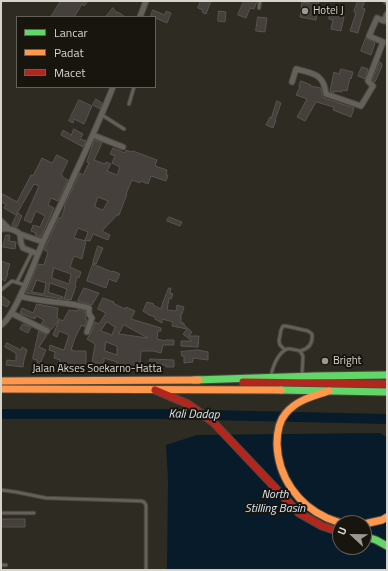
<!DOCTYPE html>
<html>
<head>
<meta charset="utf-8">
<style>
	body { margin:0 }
	#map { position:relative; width:388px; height:571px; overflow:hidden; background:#2e2b23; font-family:"Titillium Web",sans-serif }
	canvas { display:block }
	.frame { position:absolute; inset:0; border:2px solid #d7d4cb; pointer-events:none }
	.legend { position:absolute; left:16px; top:16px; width:140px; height:72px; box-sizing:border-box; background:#18150f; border:1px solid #64615a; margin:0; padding:5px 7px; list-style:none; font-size:12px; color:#d7d4cb }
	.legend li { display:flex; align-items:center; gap:8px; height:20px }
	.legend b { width:20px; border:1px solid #64615a }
	.north { position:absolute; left:332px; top:515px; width:40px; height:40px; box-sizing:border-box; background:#18150f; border:1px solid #64615a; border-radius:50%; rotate:292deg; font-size:11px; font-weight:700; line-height:16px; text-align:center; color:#d7d4cb }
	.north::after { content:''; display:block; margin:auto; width:14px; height:18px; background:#9c9990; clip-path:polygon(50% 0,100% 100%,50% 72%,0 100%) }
</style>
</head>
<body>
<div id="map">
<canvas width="388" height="571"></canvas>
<div class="frame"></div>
<ul class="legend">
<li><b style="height:5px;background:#63d668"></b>Lancar</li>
<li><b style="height:5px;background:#ff974d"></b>Padat</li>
<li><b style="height:5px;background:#b3261e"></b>Macet</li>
</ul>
<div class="north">U</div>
</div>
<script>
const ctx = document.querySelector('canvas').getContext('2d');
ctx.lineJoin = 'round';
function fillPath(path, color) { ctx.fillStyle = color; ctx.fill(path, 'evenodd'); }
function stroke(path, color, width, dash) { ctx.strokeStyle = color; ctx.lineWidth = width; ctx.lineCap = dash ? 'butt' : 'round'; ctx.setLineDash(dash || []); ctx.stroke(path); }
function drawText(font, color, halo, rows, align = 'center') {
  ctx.font = font + ' "Titillium Web",sans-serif'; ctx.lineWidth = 4; ctx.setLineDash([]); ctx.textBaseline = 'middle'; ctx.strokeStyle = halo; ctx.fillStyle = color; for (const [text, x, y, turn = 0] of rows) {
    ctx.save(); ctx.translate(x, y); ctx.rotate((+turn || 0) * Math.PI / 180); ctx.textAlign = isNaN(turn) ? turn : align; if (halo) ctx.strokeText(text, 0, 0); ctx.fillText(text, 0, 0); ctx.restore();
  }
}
const water = new Path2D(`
	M380,433L387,437V570H167L168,480L166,445L197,435ZM340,523H364V547H340Z`);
const river = new Path2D(`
	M1,414H163L387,419`);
const building = new Path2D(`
	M61,1H88L84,6L82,4L74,17H51Z
	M201,1H211L206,14L202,12L203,10L198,8Z
	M244,1H257L254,9L250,8L246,18L238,15Z
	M309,1H319L316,20L300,17L302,2L309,3Z
	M358,1H365L362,8L365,9L359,29L358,33L350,31L356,13L354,12Z
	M113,8L117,13L118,12L125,17H106Z
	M153,10L165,15L166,11L171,13L167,23L151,16Z
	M219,11L226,12L225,22L218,21Z
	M330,14L344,17L341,31L331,29L333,20L329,19Z
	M258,17L267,18L265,32L256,31Z
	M366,38L375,43L371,55L361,51Z
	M380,62L382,64V66L375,82L373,80Z
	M362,67L368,69L365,79L358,76Z
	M341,69L353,72L351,79L350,78L347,91L342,90V92L334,91V93L330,91L334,72L339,74Z
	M301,81L311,85L310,86L321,88L322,95L324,98L354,108L351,117L333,110L334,107L316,102L305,121L297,117L307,99L296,95L300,87L299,86Z
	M96,99L102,103L100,109L93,105Z
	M79,100L92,106L84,124L74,119L73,123L69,121Z
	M277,101L281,103L275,120H276L273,128L266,125L270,117L271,118Z
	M74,129L83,134L80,139L86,141L83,147L61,135L63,130L71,135Z
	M95,140L102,143L94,160L105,164L106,162L111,164L107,171L117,175L120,167L112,163L115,156L110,154L113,148L125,153L126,150L132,152L133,151L157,160L155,166L167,170L166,175H168L166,181L151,176L148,184L141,181L140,183L132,180L126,194H127L119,215H117L102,231L110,235L108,240L93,234L90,241L85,240L88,232L78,228L74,238L86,241L82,259L74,256L70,267L81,272L79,278L77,277L75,285L76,286L71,300L64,299L67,289L50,283L48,292L63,297V299L26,293L38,264L44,265L48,252L44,250L59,218H61L64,210L65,204L80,173L83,175L89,163L87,162ZM98,197L108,201L103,210L95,207ZM54,268L71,274L69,284L52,278ZM37,280L46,283L44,294L32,292Z
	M57,155L68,161L61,175L63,176L62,177L68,180L58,201L51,198L48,205L54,208L41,237L35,235L36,233L31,231L33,225L40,227L45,216L36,211L31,223L24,220L39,186L34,184L16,215L4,208L6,204L1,202V197L3,194L17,202L31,175L33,176L42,158L52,163Z
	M18,213L22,216L17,227L12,225Z
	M169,217L182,222L180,226L167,221Z
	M6,235H10L9,241L16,242L15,249L3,247Z
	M98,246L103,248L96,264L93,263Z
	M1,261L10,264L7,273L8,274L5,281L1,279Z
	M93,264L112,272L113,271L120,274L116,282L109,279L106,288L87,281Z
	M84,288L99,293L92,305L78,301Z
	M169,288H171L170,293L173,294L171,299L169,298L167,310L176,311L177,305L184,307L182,314L181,313V323H184V325L192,332L189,336H199L198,347L181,346V341H192L183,334L187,329L172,326L173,322L162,319V323L155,319V317L149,315L143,311L147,302L154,304L153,305L161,309L163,302Z
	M1,295L10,302L7,307L1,304Z
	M103,298L114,302L113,303L125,309L126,307L135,311L131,319L161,328V331H158L157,339L165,341V340H174V345H163L161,353L153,351H141L140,367L117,366V362L104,358V363H92L95,344L87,339L91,333L95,322L99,324L106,313L98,309ZM107,322L115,327L112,335L101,331ZM124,325L148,338L119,334ZM106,342L117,346V355L105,351Z
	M37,304L58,308L57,318L63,321L69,310L78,311V309L85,311L86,317L85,319L87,320L85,327L81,325V326L75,338L71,350H73V351H86V366L71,365V366L64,365V367L59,366L60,360L54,358L55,352L49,350L50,345L64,350L69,335L59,331L57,337L53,335L59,320L51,330L49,328L41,324L44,320L36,316L35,319L20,313L22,308L33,313Z
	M23,324L31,327L28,333L20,329Z
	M39,331L47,335L39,347L46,350L40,364L37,362V360L33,359Z
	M7,343L21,350L22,347L27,350L24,360L23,367L6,365L7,360L16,361V353L5,347Z
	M198,350L208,352V360L193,358V362L184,363V356H182L181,352Z
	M150,359L174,360V367H166V365H157V367H149Z
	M1,519H25V527H1Z`);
const lane = new Path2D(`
	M259,8L260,1
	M129,104L134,87
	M102,115L124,129
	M17,282L32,252
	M1,290L12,281L25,285
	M285,350L280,345L279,341L281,330L283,326H286L308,331L312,334C313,343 309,349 300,351
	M271,375C273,367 278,353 287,349C290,348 296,350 300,351L303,356L302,375
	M1,490L16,492L46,498L141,501L144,502L146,505V570
	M1,513H34
	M1,565H6`);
const street = new Path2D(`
	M386,1L387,2
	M140,17L146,1
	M292,82L296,69C313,73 324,74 326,94L361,106L373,86L368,81L383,42L369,36L377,18L384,21L387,14
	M93,135L123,147
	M1,221L8,228
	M1,229C8,228 15,229 20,234L43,242
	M20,234L21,243L23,248L38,254
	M20,296C43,303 66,301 89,308V314L92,318L87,332
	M11,313L47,331
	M1,325C15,317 35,260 43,242C67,191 92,140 113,87`);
const fast = new Path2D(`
	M194,380L315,376L387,375
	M281,390L387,392
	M364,536L376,540L387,546`);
const slow = new Path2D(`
	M1,381L199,380
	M1,389L281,390
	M329,391C313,396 297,400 286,413C279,421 277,434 277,444C278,477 298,505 327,518C332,520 337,522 342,523
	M364,524L382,520L387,517`);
const jam = new Path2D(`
	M243,382L387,384
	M155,390L188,404L213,422L299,513L322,526L340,532`);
const markers = [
	[305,11,4,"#9c9990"],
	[325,361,4,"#9c9990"]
];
const poiNames = [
	["Hotel J",313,11],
	["Bright",333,361]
];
const streetNames = [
	["Jalan Akses Soekarno-Hatta",97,369]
];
const waterNames = [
	["Kali Dadap",194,415,1],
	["North",275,495],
	["Stilling Basin",275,509]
];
fillPath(water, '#071b2b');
stroke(river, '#071b2b', 10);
fillPath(building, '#45403b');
stroke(building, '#59544e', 1);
stroke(lane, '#4c4942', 4.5);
stroke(street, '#4c4942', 7);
stroke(fast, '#4c4942', 9);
stroke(slow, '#4c4942', 9);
stroke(jam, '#4c4942', 9);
stroke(lane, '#63615a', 2.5);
stroke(street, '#63615a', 5);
stroke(fast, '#63d668', 7);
stroke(slow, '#ff974d', 7);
stroke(jam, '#b3261e', 7);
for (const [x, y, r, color] of markers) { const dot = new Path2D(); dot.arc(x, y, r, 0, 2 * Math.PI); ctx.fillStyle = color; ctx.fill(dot); stroke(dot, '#18150f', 1.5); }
drawText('11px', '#d7d4cb', '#18150f', poiNames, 'left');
drawText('11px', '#d7d4cb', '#18150f', streetNames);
drawText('italic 12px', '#d2e5f6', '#18150f', waterNames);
</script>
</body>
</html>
